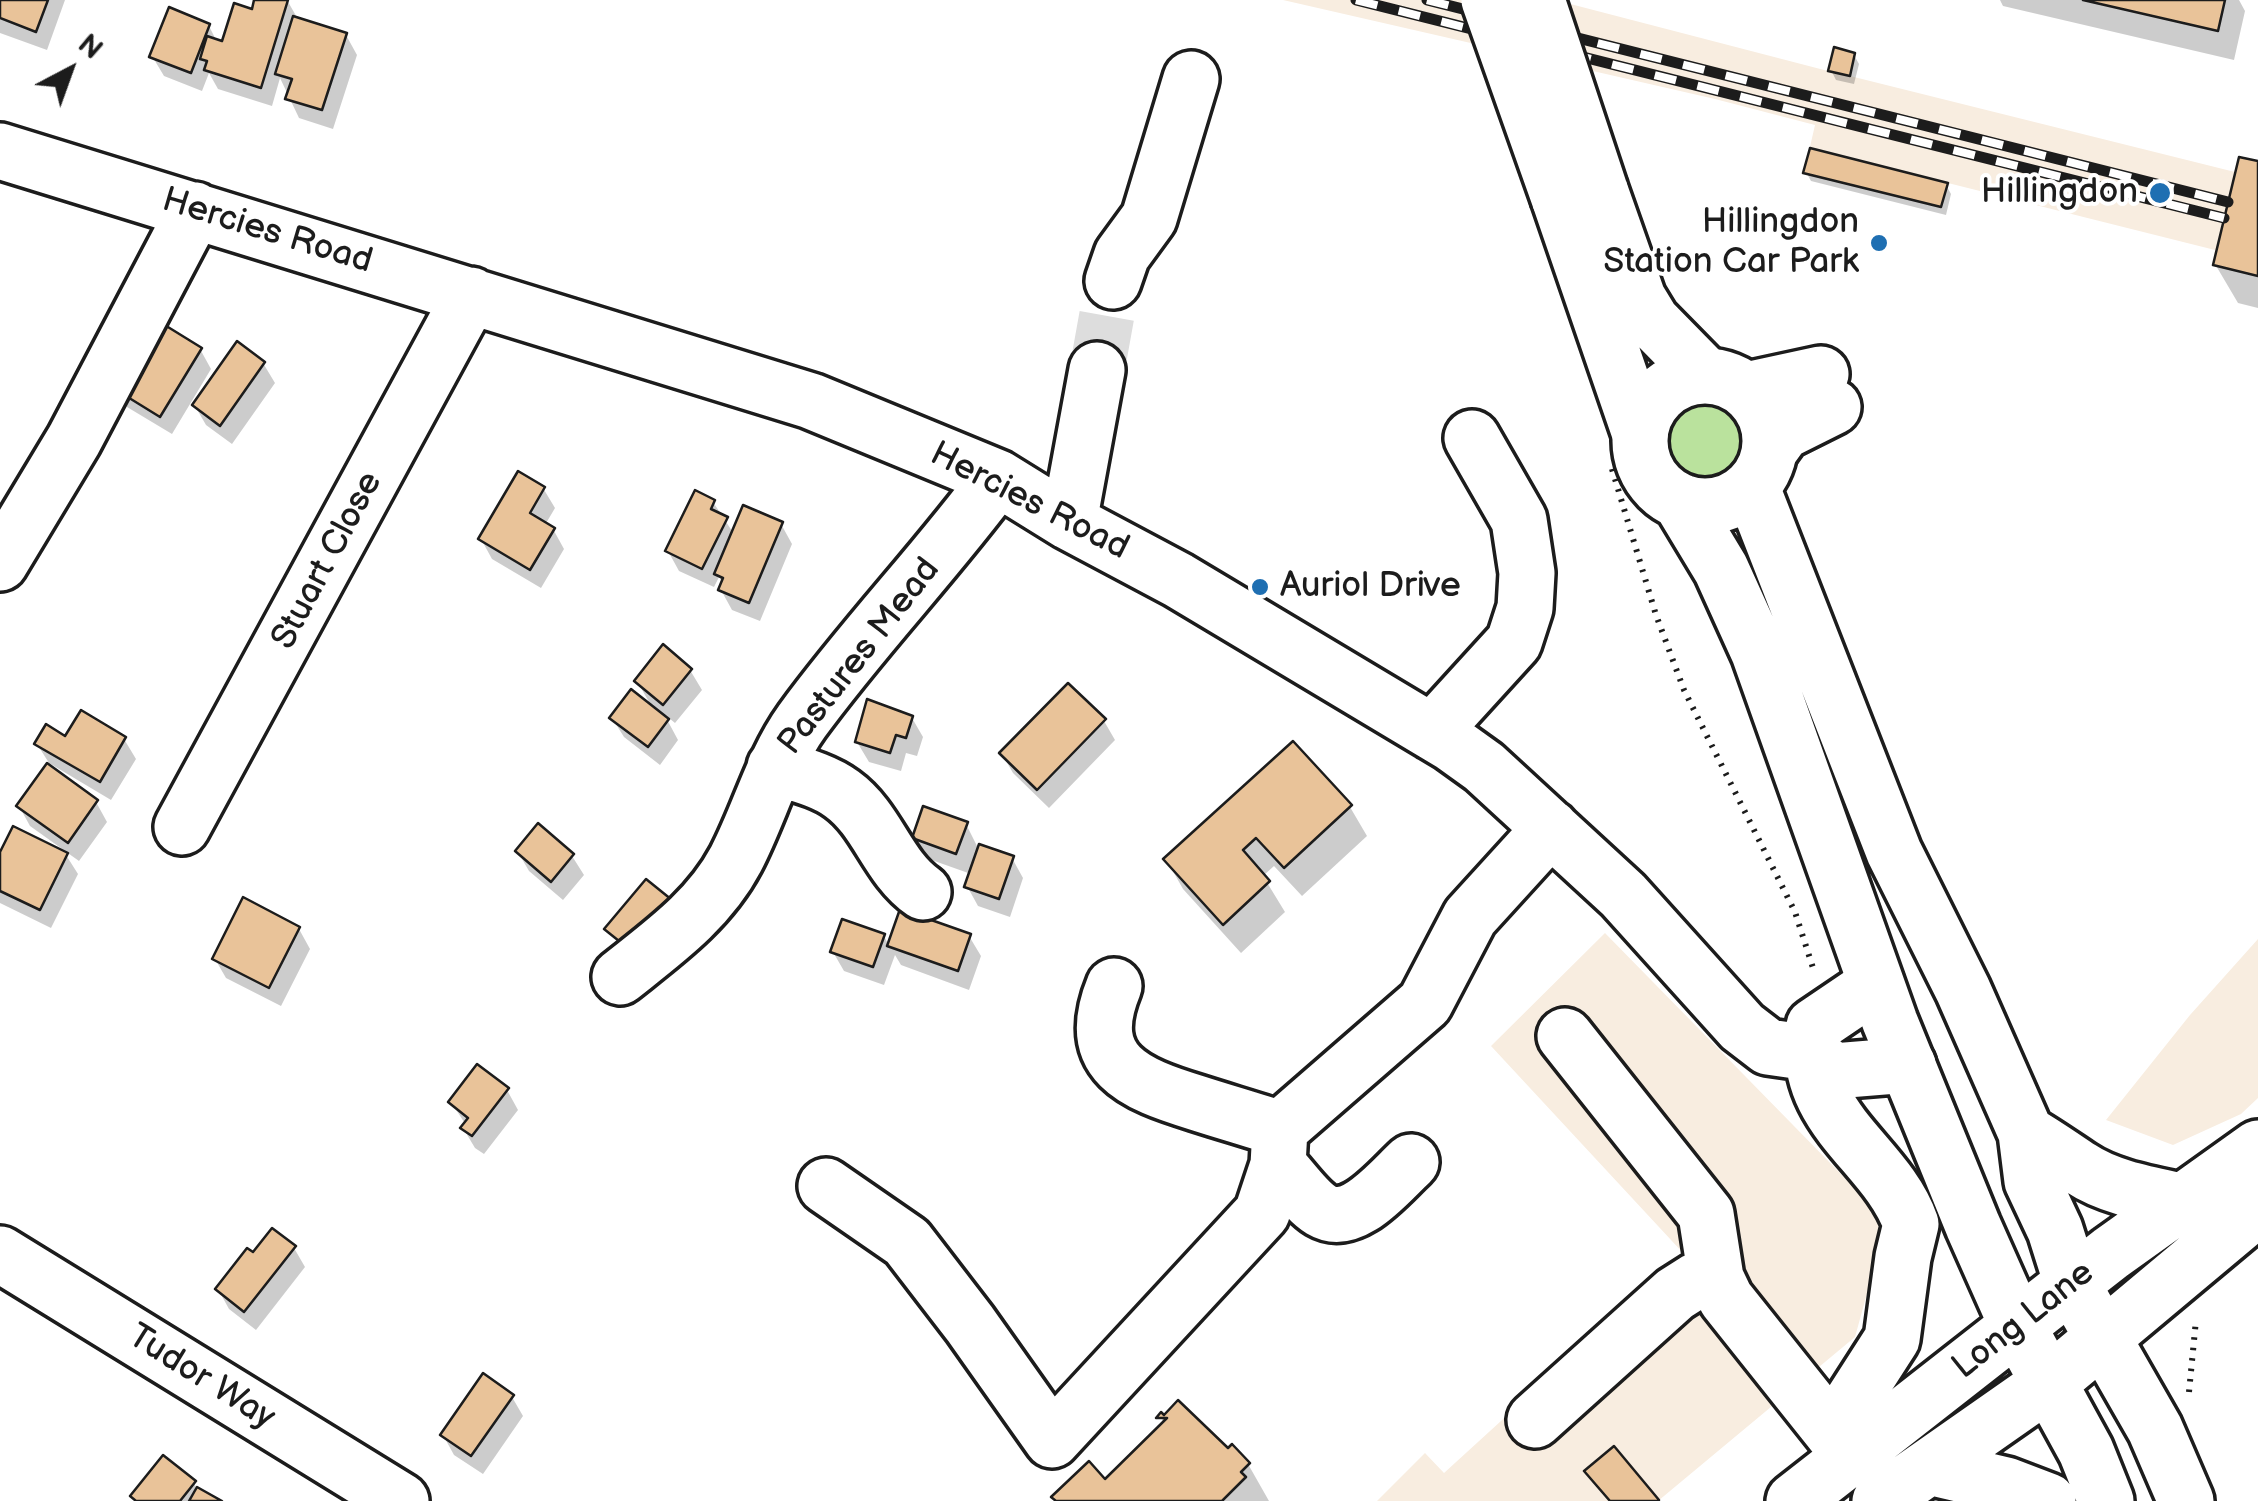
<!DOCTYPE html>
<html>
<head>
<meta charset="utf-8">
<style>
	body { margin:0 }
	#map { position:relative; width:2258px; height:1501px; overflow:hidden; background:#fff; font-family:"Balsamiq Sans",sans-serif }
	canvas { display:block }
	.north { position:absolute; left:20px; top:20px; width:100px; height:100px; -webkit-text-stroke:8px #fff; paint-order:stroke; rotate:41deg; font-size:28px; font-weight:700; line-height:40px; text-align:center; color:#1c1c1c }
	.north::after { content:''; display:block; margin:auto; width:35px; height:45px; background:#1c1c1c; clip-path:polygon(50% 0,100% 100%,50% 72%,0 100%) }
</style>
</head>
<body>
<div id="map">
<canvas width="2258" height="1501"></canvas>
<div class="north">N</div>
</div>
<script>
const ctx = document.querySelector('canvas').getContext('2d');
ctx.lineJoin = 'round';
function fillPath(path, color) { ctx.fillStyle = color; ctx.fill(path, 'evenodd'); }
function stroke(path, color, width, dash) { ctx.strokeStyle = color; ctx.lineWidth = width; ctx.lineCap = dash ? 'butt' : 'round'; ctx.setLineDash(dash || []); ctx.stroke(path); }
function drawText(font, color, halo, rows, align = 'center') {
  ctx.font = font + ' "Balsamiq Sans",sans-serif'; ctx.lineWidth = 8; ctx.setLineDash([]); ctx.textBaseline = 'middle'; ctx.strokeStyle = halo; ctx.fillStyle = color; for (const [text, x, y, turn = 0] of rows) {
    ctx.save(); ctx.translate(x, y); ctx.rotate((+turn || 0) * Math.PI / 180); ctx.textAlign = isNaN(turn) ? turn : align; if (halo) ctx.strokeText(text, 0, 0); ctx.fillText(text, 0, 0); ctx.restore();
  }
}
const built = new Path2D(`
	M1283,0H1555L1828,71L1834,47L1855,53L1850,76L2235,172L2239,157L2258,161V276L2213,265L2215,250L1948,183L1941,207L1804,173L1815,125L1715,99Z
	M1605,933L1887,1221L1855,1337L1658,1501H1377L1425,1453L1444,1473L1684,1254L1491,1046Z
	M2258,939V1098L2241,1114L2173,1145L2106,1120L2190,1015Z`);
const green = new Path2D(`
	M1669 441a36 36 0 1 1 72 0a36 36 0 1 1-72 0Z`);
const shadow = new Path2D(`
	M0,0H65L47,50L0,33Z
	M257,0H287L299,21L346,35L357,55L333,129L299,118L280,78L272,106L218,89L209,73L202,91L164,76L152,56L209,26L217,42L224,44L253,12Z
	M2000,0H2239L2245,11L2234,60L2003,6Z
	M1854,55L1859,64L1854,84L1836,80L1831,70Z
	M2258,164V308L2238,303L2215,264Z
	M1806,172L1946,185L1951,194L1946,215L1811,181Z
	M200,349L211,369L172,434L127,407L115,388Z
	M263,363L275,383L232,444L206,425L195,406Z
	M543,488L555,508L545,525L553,529L564,549L541,588L492,559L481,539Z
	M713,502L734,534L781,524L792,544L760,621L732,610L721,590L723,584L719,577L714,587L679,571L668,551Z
	M690,670L702,690L675,723L664,714L678,740L660,765L624,737L612,718L653,709L637,681Z
	M912,718L923,737L917,756L906,753L901,771L869,762L857,742Z
	M1104,721L1115,740L1049,808L1013,773L1002,754Z
	M124,739L136,759L111,800L49,763L37,744L66,740Z
	M1293,745L1350,807L1367,836L1302,896L1274,866L1263,876L1285,912L1241,953L1183,889L1166,859Z
	M96,802L107,822L79,861L30,826L19,806Z
	M966,824L977,846L1012,858L1023,878L1010,917L978,906L967,886L971,874L926,858L914,838Z
	M518,852L572,856L584,875L563,900L529,871Z
	M66,855L78,874L51,928L0,903V858Z
	M299,929L310,949L281,1006L226,978L215,959Z
	M884,936L889,946L969,936L981,956L969,990L901,965L895,955L884,985L844,971L833,952Z
	M507,1090L518,1110L484,1154L475,1148L463,1128L466,1125L451,1102Z
	M294,1248L305,1267L256,1330L229,1309L218,1289L253,1256Z
	M512,1397L523,1416L483,1474L454,1455L443,1435Z
	M1178,1404L1228,1452L1248,1464L1269,1501H1057L1105,1483L1164,1425L1161,1416L1165,1420Z
	M194,1483L198,1491L217,1501H136L133,1496Z`);
const building = new Path2D(`
	M0,0H48L36,32L0,18Z
	M254,0H288L261,88L204,70L207,61L200,59L207,36L222,41L234,3L252,9Z
	M2083,0H2225L2218,31Z
	M169,7L210,24L191,73L149,57Z
	M293,16L347,33L322,110L285,99L292,79L275,74Z
	M1834,47L1855,53L1850,76L1828,71Z
	M1810,148L1948,183L1941,207L1803,173Z
	M2239,157L2258,161V276L2213,265Z
	M155,319L202,348L160,417L113,388Z
	M237,341L265,362L220,426L192,405Z
	M518,471L545,487L530,513L555,528L530,570L478,539Z
	M695,490L715,500L711,509L728,517L702,569L665,551Z
	M743,505L783,522L749,603L718,590L723,578L714,574Z
	M663,644L692,669L663,705L634,681Z
	M1068,683L1106,719L1037,790L999,753Z
	M631,689L669,719L648,747L609,718Z
	M867,699L913,716L906,738L896,735L890,753L855,742Z
	M81,710L126,737L100,782L34,744L46,724L65,736Z
	M1293,741L1352,805L1284,868L1256,838L1243,850L1270,881L1223,925L1163,859Z
	M47,763L98,800L68,843L16,806Z
	M923,806L968,822L956,854L912,838Z
	M538,823L574,854L551,882L515,851Z
	M13,826L68,853L40,910L0,891V852Z
	M979,844L1014,856L999,899L964,887Z
	M646,879L672,900L634,953L604,929Z
	M243,897L300,927L269,988L212,959Z
	M900,909L971,934L958,971L887,946Z
	M842,919L885,934L873,967L830,952Z
	M477,1064L509,1088L472,1136L460,1128L468,1118L448,1102Z
	M272,1228L296,1246L244,1312L215,1289L247,1248L253,1252Z
	M483,1373L514,1395L471,1456L440,1435Z
	M1178,1400L1228,1448L1232,1444L1250,1463L1241,1472L1246,1477L1222,1501H1056L1051,1497L1089,1461L1105,1479L1167,1418H1156L1161,1412L1164,1415Z
	M1614,1446L1659,1500L1658,1501H1610L1584,1471Z
	M163,1455L196,1481L180,1501H136L130,1496Z
	M197,1487L222,1501H189Z`);
const minorTunnel = new Path2D(`
	M1097,370L1113,281`);
const path = new Path2D(`
	M1612,469L1656,615L1684,690L1795,912L1814,971
	M2189,1392L2196,1320`);
const minor = new Path2D(`
	M0,151L811,401L998,478L1069,522L1178,580L1452,744L1484,767L1623,895L1742,1027L1768,1047L1810,1053L1834,1071L1908,1065
	M1113,281L1122,255L1149,218L1191,79
	M1747,390L1821,374
	M1770,450L1783,432L1833,407
	M1069,522L1097,370
	M0,563L74,440L195,210
	M1432,732L1514,642L1525,608L1527,573L1519,520L1472,438
	M775,767C797,774 823,780 842,794C878,820 887,867 923,892
	M182,827L471,295
	M620,977C664,942 709,910 736,859C760,813 772,763 802,721C863,637 936,562 998,478
	M1114,986C1082,1064 1135,1084 1197,1103C1225,1112 1253,1120 1280,1129
	M1565,1036L1706,1214L1716,1278L1726,1299L1851,1456
	M1278,1165C1291,1178 1306,1201 1321,1210C1353,1229 1390,1181 1411,1162
	M826,1186L907,1242L970,1324L1052,1440L1262,1213L1278,1165L1280,1129L1425,1003L1470,917L1551,828
	M0,1254L401,1501
	M1535,1420L1675,1294L1697,1280L1716,1278
	M1859,1450L1849,1406L1892,1339L1903,1257L1911,1224C1886,1152 1799,1120 1814,1026L1876,984`);
const major = new Path2D(`
	M1640 441a65 65 0 1 1 130 0a65 65 0 1 1-130 0Z
	M1752,488L1894,852L1963,990L2026,1133L2032,1181L2055,1230L2072,1284L2155,1429L2186,1501
	M1680,501L1721,569L1759,653L1890,1022L1973,1226L2017,1325L2086,1451L2106,1501
	M2026,1133C2045,1144 2062,1156 2080,1168C2108,1187 2148,1194 2181,1201
	M1929,1467L2006,1485L2048,1501
	M1794,1501L2111,1253L2258,1148
	M1880,1501L2050,1382L2258,1208`);
const highway = new Path2D(`
	M1600,190L1638,298L1652,321L1705,375
	M1559,198L1640,434`);
const rail = new Path2D(`
	M1356,0L2224,218
	M1427,0L2228,202`);
const highwayBridge = new Path2D(`
	M1489,0L1559,198
	M1537,0L1600,190`);
const markers = [
	[2160,193,12,"#1f6fb2"],
	[1879,243,10,"#1f6fb2"],
	[1260,587,10,"#1f6fb2"]
];
const poiNames = [
	["Hillingdon",2138,193],
	["Hillingdon",1859,223],
	["Station Car Park",1859,263],
	["Auriol Drive",1280,587,"left"]
];
const streetNames = [
	["Hercies Road",267,232,17],
	["Hercies Road",1029,502,27],
	["Stuart Close",328,561,-62],
	["Pastures Mead",860,657,-52],
	["Long Lane",2024,1321,-38],
	["Tudor Way",201,1378,32]
];
fillPath(built, '#f8ede0');
fillPath(green, '#bae29d');
fillPath(shadow, '#0003');
fillPath(building, '#e9c399');
stroke(building, '#1c1c1c', 2.5);
stroke(minorTunnel, '#ddd', 55, [55, 28]);
stroke(minor, '#1c1c1c', 62);
stroke(major, '#1c1c1c', 62);
stroke(highway, '#1c1c1c', 62);
stroke(path, '#1c1c1c', 6, [2.5, 8]);
stroke(minor, '#fff', 55);
stroke(major, '#fff', 55);
stroke(highway, '#fff', 55);
stroke(rail, '#1c1c1c', 11);
stroke(rail, '#fff', 8, [22]);
stroke(highwayBridge, '#1c1c1c', 62, []);
stroke(highwayBridge, '#fff', 55);
for (const [x, y, r, color] of markers) { const dot = new Path2D(); dot.arc(x, y, r, 0, 2 * Math.PI); ctx.fillStyle = color; ctx.fill(dot); stroke(dot, '#fff', 4); }
drawText('35px', '#1c1c1c', '#fff', poiNames, 'right');
drawText('35px', '#1c1c1c', '#fff', streetNames);
</script>
</body>
</html>
